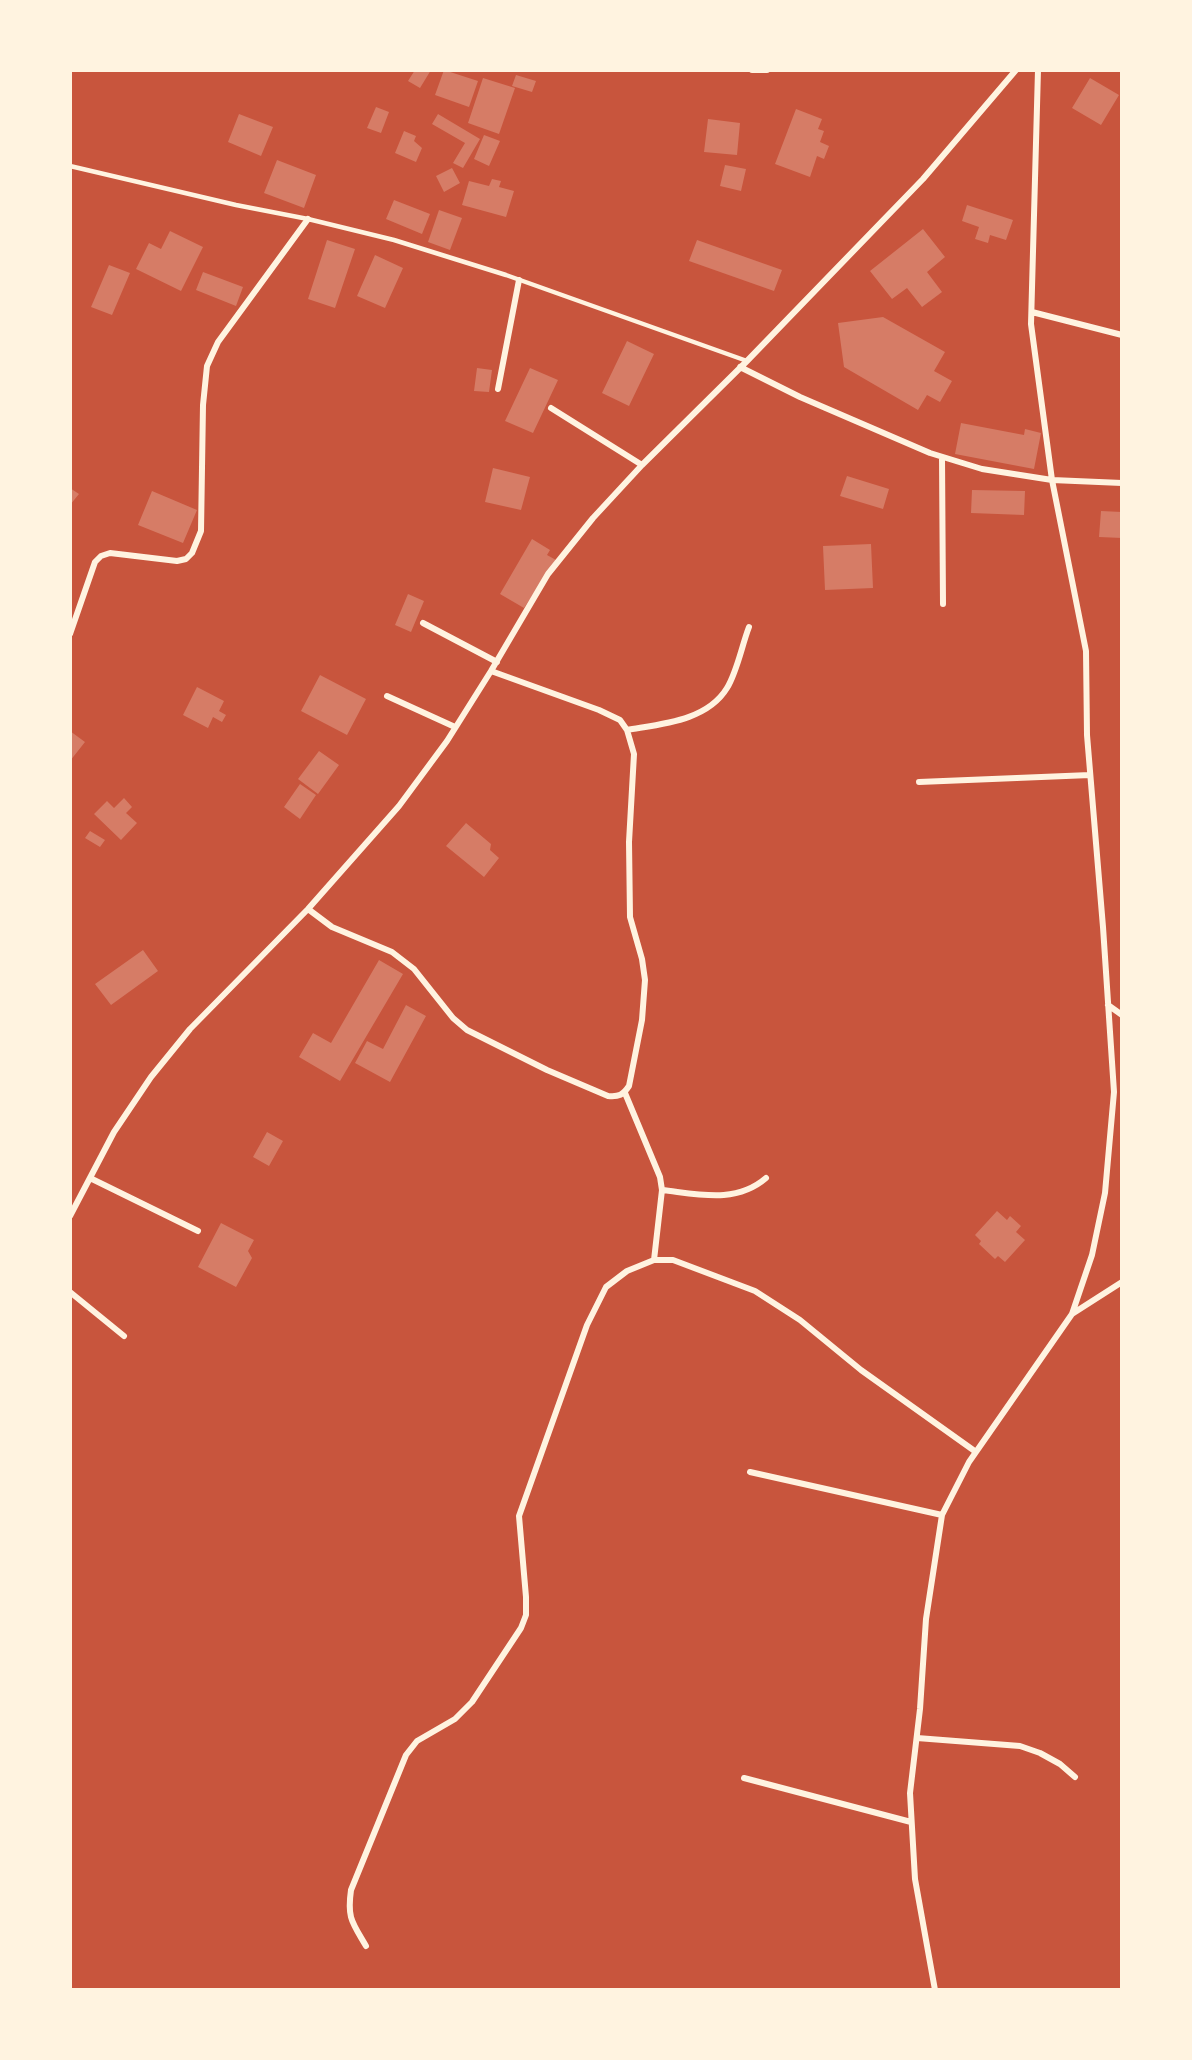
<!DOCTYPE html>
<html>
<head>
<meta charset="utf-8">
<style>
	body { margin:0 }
	#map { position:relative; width:1192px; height:2060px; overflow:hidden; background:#c8553d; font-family:"Work Sans",sans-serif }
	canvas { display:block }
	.frame { position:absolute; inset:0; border:72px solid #fff3e0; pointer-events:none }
</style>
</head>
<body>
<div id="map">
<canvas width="1192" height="2060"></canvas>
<div class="frame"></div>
</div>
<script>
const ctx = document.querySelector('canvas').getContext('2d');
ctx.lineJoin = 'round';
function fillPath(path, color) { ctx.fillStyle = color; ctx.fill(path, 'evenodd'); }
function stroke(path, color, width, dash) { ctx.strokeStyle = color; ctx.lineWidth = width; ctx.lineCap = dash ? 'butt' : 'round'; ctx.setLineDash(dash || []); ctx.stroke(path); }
const building = new Path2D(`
	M415,70H431L420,88L408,81Z
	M444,70L478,81L469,107L435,95Z
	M516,75L536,81L532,92L512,86Z
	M483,78L515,88L499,134L468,123Z
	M1090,78L1119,95L1101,125L1072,108Z
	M376,107L389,112L381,133L367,128Z
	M796,109L822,119L818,129L824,131L820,142L829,146L824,159L817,156L810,177L775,164Z
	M239,114L273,127L261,156L228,142Z
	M438,114L480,139L463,168L453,163L465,143L432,124Z
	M708,119L740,123L737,155L704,152Z
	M404,131L416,136L414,141L422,148L416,162L395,153Z
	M484,135L500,141L489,166L474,159Z
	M277,160L316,175L304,208L264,193Z
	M725,165L746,169L741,191L720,186Z
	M452,168L460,183L444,192L436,176Z
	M492,179L501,181L499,187L514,191L506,217L462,205L469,181L489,186Z
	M394,200L430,214L422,234L386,219Z
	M967,205L1013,220L1006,240L990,235L988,243L975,239L979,227L962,221Z
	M439,210L462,218L450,250L428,242Z
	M923,229L945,257L927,272L942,292L922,307L907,288L892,299L870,271Z
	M170,231L203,247L181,291L136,269L149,243L161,249Z
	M327,240L355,249L335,308L308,299Z
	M697,240L782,270L774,291L689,261Z
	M375,255L403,268L385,308L357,296Z
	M109,265L130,273L112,315L91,307Z
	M203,272L243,287L236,306L196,290Z
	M883,317L945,352L934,371L952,381L940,402L927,395L918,410L844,367L838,323Z
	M627,341L654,354L629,406L602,393Z
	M477,368L492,370L489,392L474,391Z
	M530,368L558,380L533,433L505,421Z
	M961,423L1024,435L1025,429L1041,433L1034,469L955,454Z
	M493,468L530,477L521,510L485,502Z
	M847,476L889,489L883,509L840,496Z
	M70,488L79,494L70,505Z
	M972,490L1025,491L1024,515L971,513Z
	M152,491L197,510L183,543L138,525Z
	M1101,511L1122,512V538L1099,537Z
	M532,539L550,550L547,555L556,560L524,608L500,594Z
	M871,544L873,588L825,590L823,546Z
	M408,594L424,601L411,632L395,625Z
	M320,675L366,699L347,735L301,711Z
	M197,687L224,701L219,711L226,715L222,722L213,717L208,728L183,715Z
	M70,731L85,742L70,761Z
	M319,751L339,765L318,794L298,779Z
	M300,784L316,795L300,819L284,807Z
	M124,798L132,807L126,813L137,823L121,840L94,814L107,801L114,808Z
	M466,823L491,844L490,850L499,858L484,877L446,846Z
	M90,831L105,840L100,847L85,838Z
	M143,950L158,971L111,1005L95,984Z
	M379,960L403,974L340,1081L299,1057L313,1033L331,1043Z
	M406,1005L426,1016L390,1082L355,1063L367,1041L383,1049Z
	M267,1132L283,1141L269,1166L253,1157Z
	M997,1211L1007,1220L1010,1216L1021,1226L1016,1232L1025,1240L1005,1262L998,1256L995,1259L979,1244L981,1241L975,1235Z
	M221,1223L254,1240L248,1251L252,1258L236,1287L198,1267Z`);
const service = new Path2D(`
	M70,166L236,205L308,219L394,240L506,275L747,361`);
const minor = new Path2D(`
	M752,70H767
	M1032,312L1122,335
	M740,367L800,397L930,453L982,469L1052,480L1122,483
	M498,389L519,280
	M551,408L642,465
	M942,457L943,604
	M423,623L497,662
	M70,634L95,562L101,556L110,553L177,561L186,559L192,553L201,531L203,405L207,366L218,342L308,219
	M387,696L455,727
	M627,730C661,724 707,721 727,688C737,672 742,645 749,627
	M919,782L1090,775
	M308,909L332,927L392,952L414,969L453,1018L467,1030L547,1070L608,1096C619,1097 623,1095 629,1086L642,1020L645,980L642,959L630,917L629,842L634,754L627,730L620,720L599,710L491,671
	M1108,1005L1122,1015
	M625,1093L660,1177L662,1190L654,1260
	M90,1178L198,1231
	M662,1190C698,1194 736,1204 766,1178
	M70,1216L114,1132L151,1077L190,1029L308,909L399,806L447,741L491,671L548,574L593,518L642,465L747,361L923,179L1016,70
	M70,1292L124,1336
	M1072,1314L1122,1282
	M750,1472L942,1515
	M917,1738L1020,1746L1040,1753L1060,1764L1075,1777
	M744,1778L911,1822
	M366,1946C352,1922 347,1918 351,1890L406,1755L417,1741L455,1719L472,1702L521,1628L526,1615V1597L519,1516L587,1325L606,1287L627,1271L654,1260H673L755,1291L800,1320L861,1370L976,1452
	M935,1990L915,1879L910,1793L920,1709L926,1619L942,1515L969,1462L1072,1314L1092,1255L1105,1193L1114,1092L1103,927L1087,735L1086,651L1052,480L1031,324L1038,70`);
fillPath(building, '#d67c66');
stroke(service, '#fff3e0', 4.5);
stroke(minor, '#fff3e0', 6);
</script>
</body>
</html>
